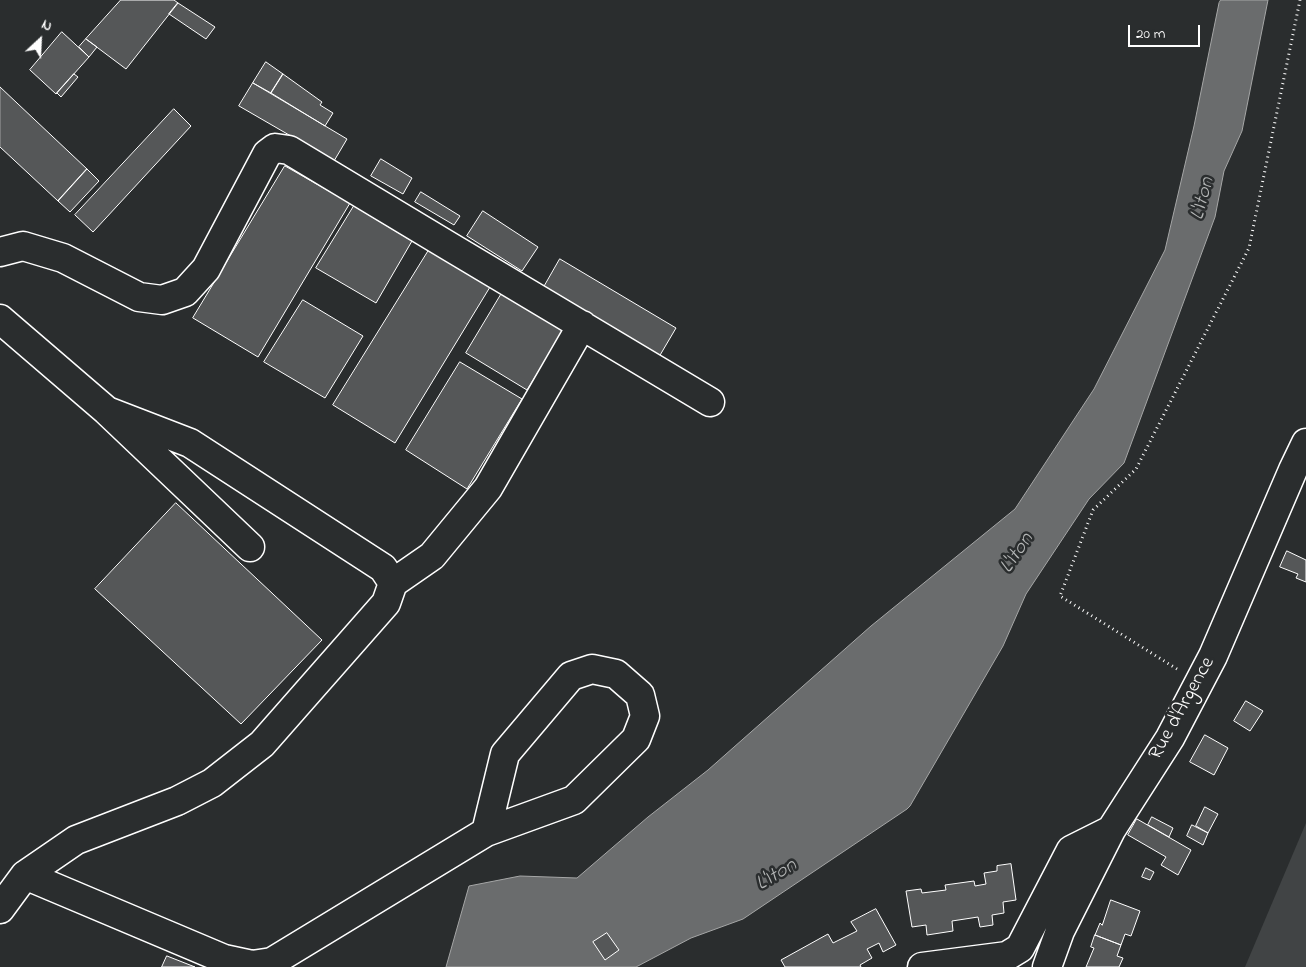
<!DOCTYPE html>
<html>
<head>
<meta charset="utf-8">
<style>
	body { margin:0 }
	#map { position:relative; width:1306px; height:967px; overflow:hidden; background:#2a2d2e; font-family:"Indie Flower",sans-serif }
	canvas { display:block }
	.north { position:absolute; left:15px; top:15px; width:50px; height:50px; -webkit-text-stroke:4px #2a2d2e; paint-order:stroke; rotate:25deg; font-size:14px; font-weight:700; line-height:20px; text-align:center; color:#fff }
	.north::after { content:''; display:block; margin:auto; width:18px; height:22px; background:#fff; clip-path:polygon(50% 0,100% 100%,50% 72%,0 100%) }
	.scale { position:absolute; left:1128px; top:25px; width:72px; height:22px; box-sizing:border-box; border:2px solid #fff; border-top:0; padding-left:6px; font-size:15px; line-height:18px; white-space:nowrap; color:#fff; -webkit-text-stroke:4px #2a2d2e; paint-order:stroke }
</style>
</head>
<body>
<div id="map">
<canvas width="1306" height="967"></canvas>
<div class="north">N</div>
<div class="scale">20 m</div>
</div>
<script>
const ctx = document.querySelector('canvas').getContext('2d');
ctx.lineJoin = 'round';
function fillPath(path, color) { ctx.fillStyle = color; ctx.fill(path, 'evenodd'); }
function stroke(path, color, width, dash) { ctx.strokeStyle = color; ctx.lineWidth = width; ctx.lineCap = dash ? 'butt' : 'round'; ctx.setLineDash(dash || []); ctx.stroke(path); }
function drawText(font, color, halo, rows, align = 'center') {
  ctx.font = font + ' "Indie Flower",sans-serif'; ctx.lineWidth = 5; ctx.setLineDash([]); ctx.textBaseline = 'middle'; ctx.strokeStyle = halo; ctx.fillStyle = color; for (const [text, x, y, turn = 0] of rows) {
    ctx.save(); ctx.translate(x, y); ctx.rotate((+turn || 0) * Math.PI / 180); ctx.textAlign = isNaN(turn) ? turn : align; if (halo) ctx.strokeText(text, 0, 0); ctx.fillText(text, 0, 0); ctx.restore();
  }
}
const green = new Path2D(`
	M1306,823V967H1245Z`);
const water = new Path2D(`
	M1221,0H1268L1242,131L1224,171L1215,217L1124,463L1089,499L1026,594L1003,646L910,806L907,809L743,919L691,938L636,967H446L469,886L520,876L577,878L648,817L708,770L871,626L1015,509L1094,389L1165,250L1194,126L1219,3Z`);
const building = new Path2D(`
	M121,0H174L178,3L126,69L86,39Z
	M178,3L215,27L206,39L169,14Z
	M62,32L89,57L56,94L30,70Z
	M86,39L97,47L89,57L79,47Z
	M266,62L283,74L271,93L253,83Z
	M74,74L78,77L61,97L57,93Z
	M283,74L322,102L320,105L333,113L325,126L271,93Z
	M253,83L347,139L334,161L239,106Z
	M0,87L87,169L58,201L0,147Z
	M174,109L191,126L93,232L75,215Z
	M381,159L412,178L403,194L371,176Z
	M285,166L350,203L258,357L193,318Z
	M87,169L99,181L70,212L58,201Z
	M421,192L460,216L454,225L415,202Z
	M354,206L412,241L376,303L316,268Z
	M483,211L538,247L522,271L467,236Z
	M429,250L490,287L395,443L333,405Z
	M560,259L676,328L656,362L540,294Z
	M502,293L564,330L527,390L466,353Z
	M303,300L363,336L325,398L264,362Z
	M460,362L522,399L467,489L406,450Z
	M176,503L322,640L241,724L95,589Z
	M1287,551L1306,560V582L1296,578L1298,574L1280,567Z
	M1246,701L1263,711L1250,731L1234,721Z
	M1205,735L1228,748L1214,775L1190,762Z
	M1205,807L1218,814L1208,833L1196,826Z
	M1152,817L1173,828L1169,837L1148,825Z
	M1137,819L1191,850L1178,875L1161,865L1166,857L1128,835Z
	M1192,825L1208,833L1203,845L1187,836Z
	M1011,864L1016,900L1003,902L1004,913L992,915L993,925L980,927L978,917L952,921L953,931L927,935L926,925L912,927L906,891L921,889L922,893L946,890L945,885L974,881L975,886L986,884L984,873L997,871V866Z
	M1146,868L1154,872L1150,880L1142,877Z
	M1111,900L1140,911L1131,936L1125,934L1121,945L1095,935L1100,923L1102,925Z
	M876,909L896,945L883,952L879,943L867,949L872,958L860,965L861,967H785L781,960L828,934L833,943L857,931L851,922Z
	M607,933L619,950L605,960L593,942Z
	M1095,935L1121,945L1117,956L1123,958L1119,967H1086L1094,948L1091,947Z
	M167,956L195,967H162Z`);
const path = new Path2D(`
	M1177,669L1060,596L1093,510L1136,469L1249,248L1300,0`);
const minor = new Path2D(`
	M0,252L23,246L63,258L139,297L162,300L185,292L206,269L267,154L275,148L289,150L447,245L710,402
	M0,319L107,411
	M393,583L432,556L488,488L582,325
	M25,875L224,959L252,965L272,962L486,832L574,800L636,739L645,716L640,695L616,674L592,669L571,676L505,754L486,832
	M0,909L25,875L76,840L177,801L212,783L262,744L386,603L393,583L383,568L190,443L107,411L250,547
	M922,967L1007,956L1020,948L1071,850L1111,830
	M1047,967L1060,931L1111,830L1170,738L1213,656L1293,470L1306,443`);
const streetNames = [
	["Rue d'Argence",1183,709,-61]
];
const waterNames = [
	["L'Iton",1204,199,-75],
	["L'Iton",1018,554,-56],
	["L'Iton",777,876,-31]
];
fillPath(green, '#414445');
fillPath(water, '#6a6c6d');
stroke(water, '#a6a7a7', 1);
fillPath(building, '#555758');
stroke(building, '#fff', 1);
stroke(minor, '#fff', 31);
stroke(path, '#fff', 3, [1, 4]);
stroke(minor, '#2a2d2e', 28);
drawText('20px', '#fff', '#2a2d2e', streetNames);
drawText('italic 21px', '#b4b6b6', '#2a2d2e', waterNames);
</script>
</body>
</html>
